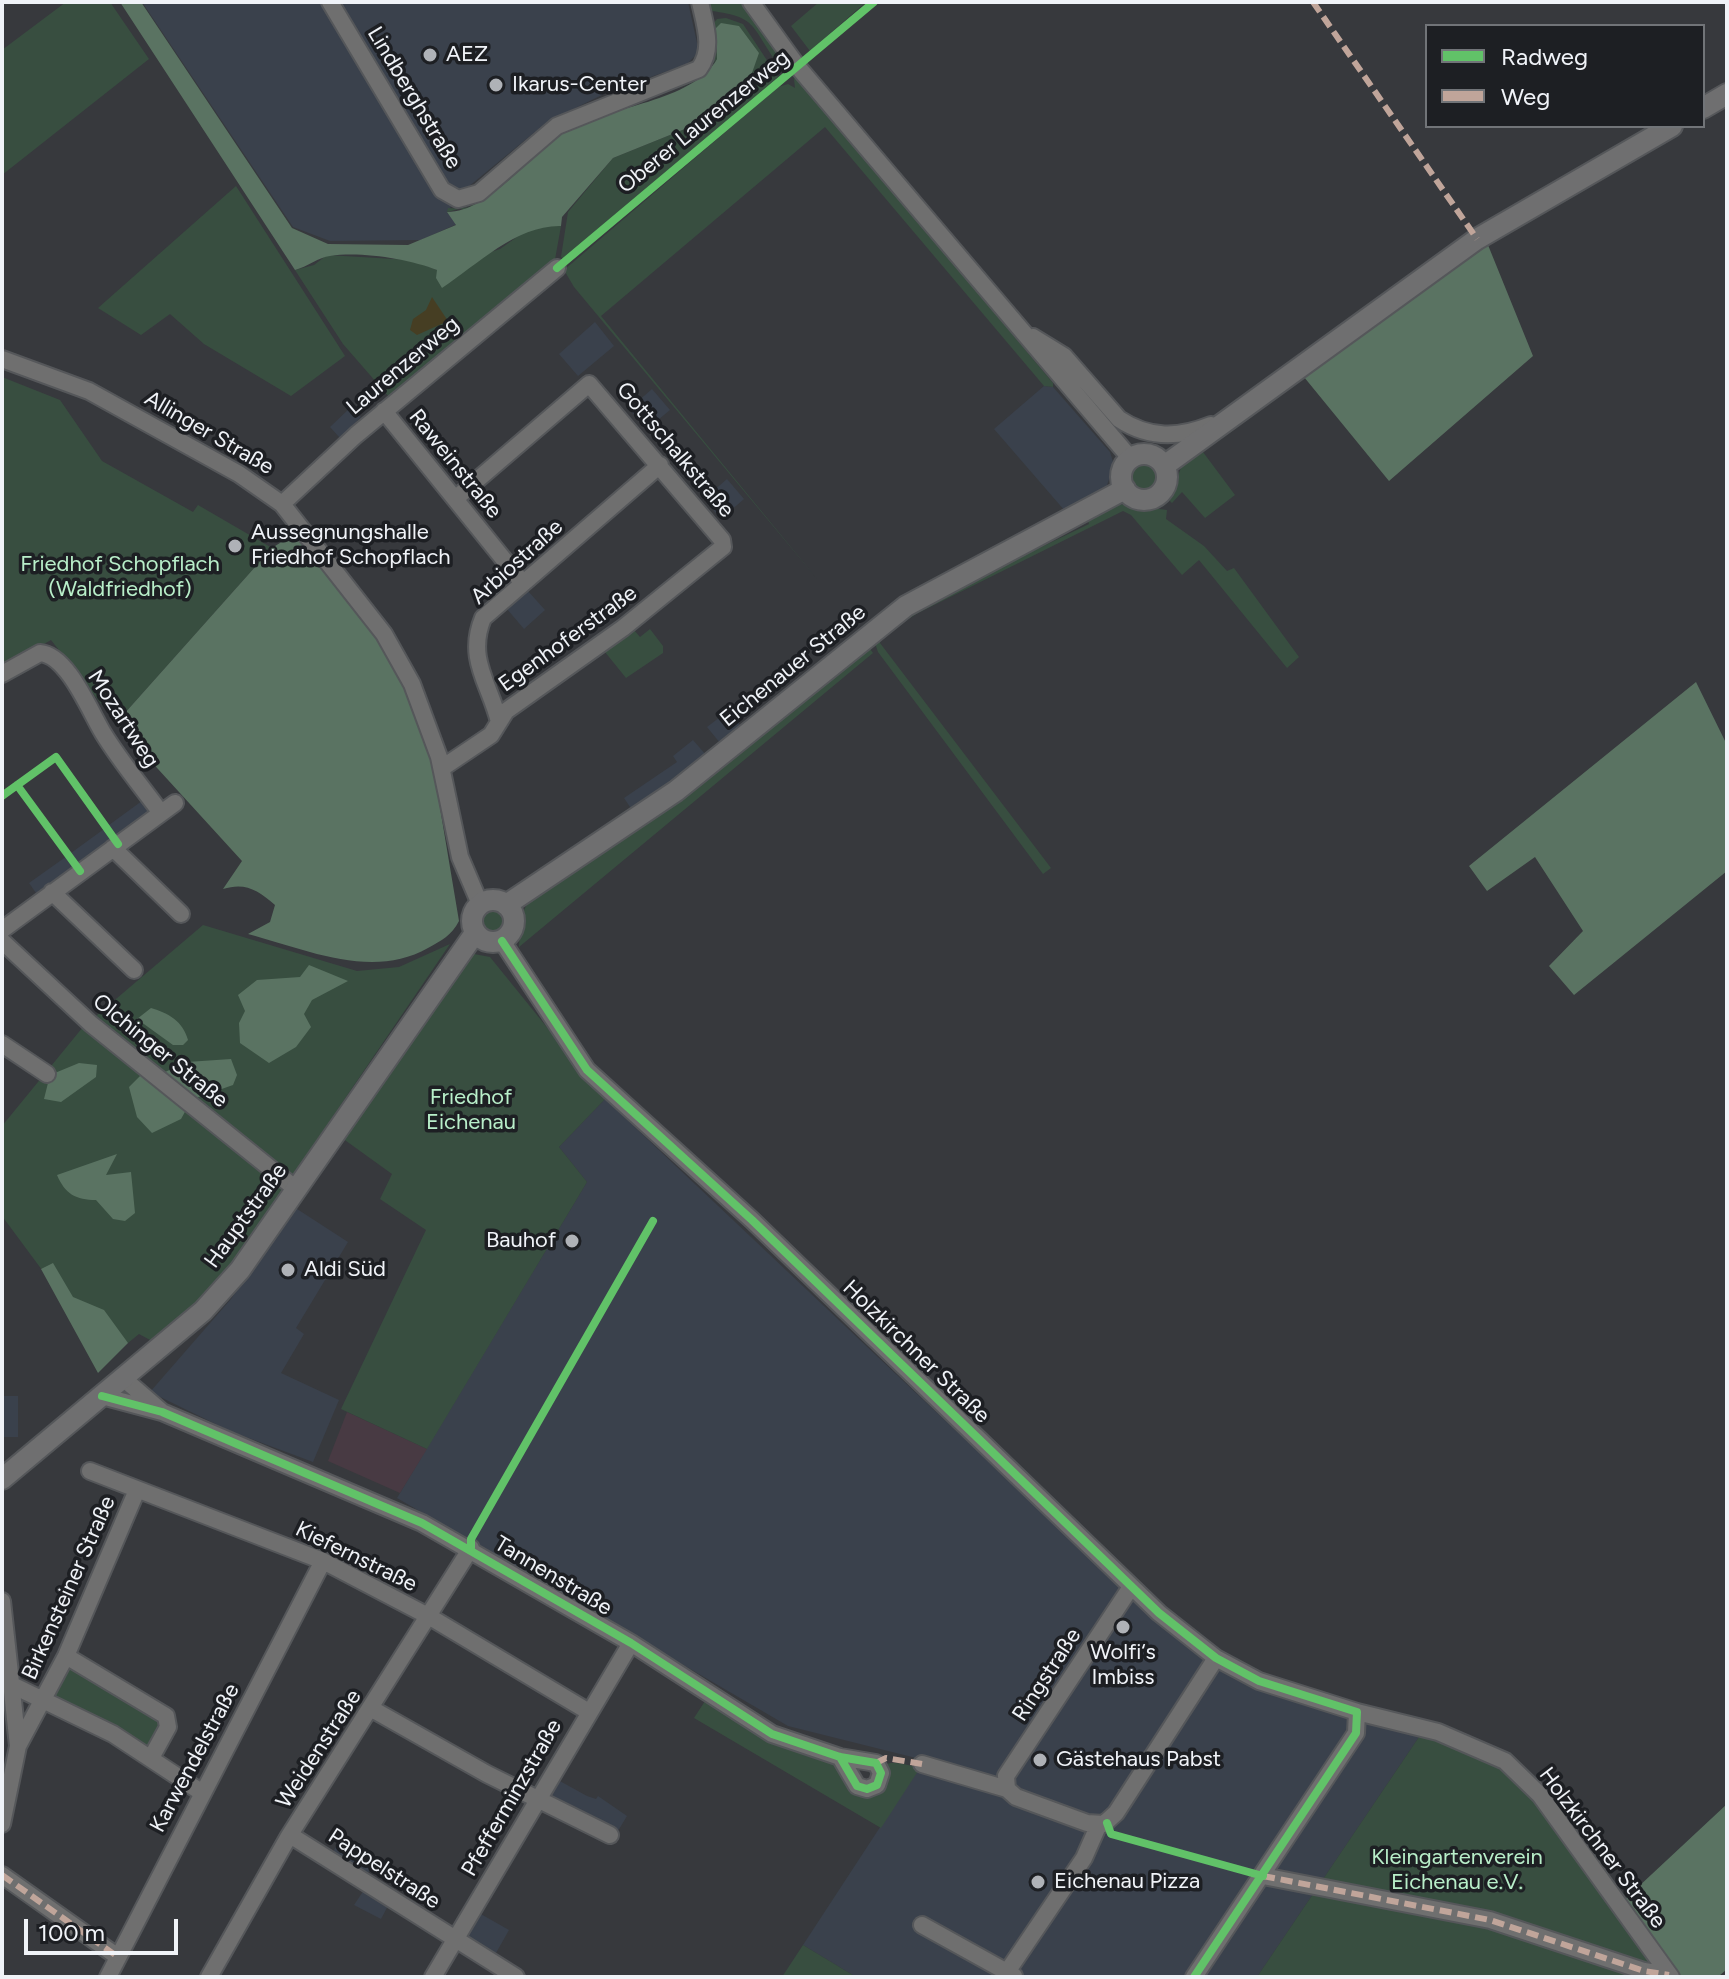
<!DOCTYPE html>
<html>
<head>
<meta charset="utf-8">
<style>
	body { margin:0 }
	#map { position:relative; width:1729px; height:1979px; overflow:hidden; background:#37393d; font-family:Figtree,sans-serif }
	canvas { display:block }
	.frame { position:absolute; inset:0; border:4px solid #f0f3f8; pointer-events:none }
	.legend { position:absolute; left:1425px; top:24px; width:280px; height:104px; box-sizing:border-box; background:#1d1f23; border:2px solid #717478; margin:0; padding:10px 14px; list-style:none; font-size:24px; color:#f0f3f8 }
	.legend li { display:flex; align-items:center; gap:16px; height:40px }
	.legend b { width:40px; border:2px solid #717478 }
	.scale { position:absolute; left:24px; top:1919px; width:154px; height:36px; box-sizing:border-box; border:4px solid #f0f3f8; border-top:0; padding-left:10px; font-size:24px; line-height:28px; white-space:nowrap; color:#f0f3f8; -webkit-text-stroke:6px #1d1f23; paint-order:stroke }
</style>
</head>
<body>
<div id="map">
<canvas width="1729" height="1979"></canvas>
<div class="frame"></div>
<ul class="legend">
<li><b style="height:10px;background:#61c268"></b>Radweg</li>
<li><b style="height:10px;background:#c0a59a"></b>Weg</li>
</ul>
<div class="scale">100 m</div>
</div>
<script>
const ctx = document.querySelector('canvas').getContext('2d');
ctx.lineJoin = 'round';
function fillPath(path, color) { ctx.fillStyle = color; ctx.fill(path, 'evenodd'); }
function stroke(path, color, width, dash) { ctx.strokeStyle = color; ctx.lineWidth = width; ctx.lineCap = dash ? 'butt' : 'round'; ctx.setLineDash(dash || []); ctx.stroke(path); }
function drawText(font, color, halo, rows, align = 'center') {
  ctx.font = font + ' Figtree,sans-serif'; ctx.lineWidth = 7; ctx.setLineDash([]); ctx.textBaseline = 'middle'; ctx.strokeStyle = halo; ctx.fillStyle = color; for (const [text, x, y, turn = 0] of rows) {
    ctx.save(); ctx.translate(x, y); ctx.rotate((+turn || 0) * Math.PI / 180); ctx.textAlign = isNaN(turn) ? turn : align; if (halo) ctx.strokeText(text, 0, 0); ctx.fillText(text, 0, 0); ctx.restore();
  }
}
const built = new Path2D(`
	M142,2H688L698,47L696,55L687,64L606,93L547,122L462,192L447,212L457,224L421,240L330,241L293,227Z
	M595,322L614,346L578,376L559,354Z
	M1044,386L1053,387L1110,452L1114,465L1106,488L1065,511L994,429Z
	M652,389L670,410L647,429L629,409Z
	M351,407L361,417L340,438L330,427Z
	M727,479L744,499L721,519L704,499Z
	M528,591L545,610L524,629L507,609Z
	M728,711L741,726L720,743L707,727Z
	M693,740L706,755L632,810L624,798L677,762L673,756Z
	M146,798L153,808L117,835L109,825Z
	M104,829L112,839L79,863L71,853Z
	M67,856L74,866L36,893L29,883Z
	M605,1099L1155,1619L1212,1661L1421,1734L1257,1977H856L803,1945L924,1760L788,1726L397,1498L587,1182L559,1147Z
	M294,1207L348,1242L296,1328L304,1334L281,1373L339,1400L313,1462L230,1431L150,1392L231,1299Z
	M2,1396H18V1437H4L3,1441Z
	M558,1780L587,1796L596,1799L598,1796L627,1816L618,1831L550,1795Z
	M339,1842L375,1863L365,1877L331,1855Z
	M366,1887L389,1904L381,1919L354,1905Z
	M479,1913L509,1930L496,1953L466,1937Z`);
const education = new Path2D(`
	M347,1412L427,1449L400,1493L328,1461Z`);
const green = new Path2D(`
	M66,2H110L149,59L2,175V50Z
	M705,2H744L784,59L775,60C751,25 756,17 712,11Z
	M819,2H866L810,51L791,26Z
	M726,18L743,24L778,77L563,259L561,257L568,212L613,158L722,114L747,87L716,38L717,59L699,80L569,129L475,205L447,212L448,208L464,209L476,203L566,128L695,80L713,61L712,25L717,19Z
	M797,76L1053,383V387L1044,386L825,127L601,316L818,580L574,287L564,270L778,87L788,84L795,88L794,79Z
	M236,186L345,356L291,396L204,344L170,314L141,335L98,308Z
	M541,225L561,226L554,265L390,398L343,344L295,270L314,265L327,255L411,260L437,270L500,249L524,232Z
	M2,377L60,400L102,461L193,512L198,505L272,548L116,723L51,640L2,668Z
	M1203,452L1235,495L1205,518L1182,492L1172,503L1169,500L1182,465Z
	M1126 478a18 18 0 1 1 36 0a18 18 0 1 1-36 0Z
	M1119,504L1167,510L1166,519L1204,546L1227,571L1234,568L1299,657L1287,668L1199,560L1182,575L1131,515L1123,511L918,613L883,635L880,643L1051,868L1043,874L878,652L874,640L886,627L971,581L1089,524L1088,521Z
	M650,629L663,646V653L626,678L605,652L634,630L640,637Z
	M868,646L873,653L519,947L521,916L529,900Z
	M476 921a17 17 0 1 1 34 0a17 17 0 1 1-34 0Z
	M203,925L357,971L399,967L450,944L240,1253L196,1303L152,1341L139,1334L128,1343L65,1301L2,1216V1126L83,1027Z
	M474,954L490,957L605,1099L559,1147L587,1182L427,1449L341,1409L426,1230L380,1199L392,1174L342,1138L435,997Z
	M71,1666L163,1723L149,1749L55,1697L65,1670Z
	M707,1698L833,1762L860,1793C883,1762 881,1758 920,1768L881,1828L694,1718Z
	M1421,1734L1476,1752L1508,1771L1537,1802L1668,1977H1257Z
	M803,1945L856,1977H782Z`);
const forest = new Path2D(`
	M120,2H141L292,228L328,244L408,245L456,225L447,212C491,212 531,151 568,130C608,106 693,102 717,59L716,28L721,23L739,26L759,53L747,87L722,114L613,158L562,217L561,226C517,225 478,264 442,288L436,278L437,270C409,259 360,251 330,256C319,257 307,267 295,270Z
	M1488,245L1533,356L1389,481L1304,377Z
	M294,534L373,631L396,670L415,711L433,766L459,921C451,936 442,940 428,948C372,980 305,949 248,934L270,922L275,905C258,890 245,882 223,889L242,861L116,723L272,548Z
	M1696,682L1727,745V871L1574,995L1549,966L1583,931L1535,857L1487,891L1469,866Z
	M309,965L348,981L312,1000L304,1014L311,1027L296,1047L269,1063L240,1043L239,1023L245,1011L238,995L257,980L300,977Z
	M151,1008C168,1013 183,1021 188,1040L183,1045H173L137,1019Z
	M231,1059L237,1075L233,1085L196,1098L165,1072L187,1062Z
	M79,1063L97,1065L96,1077L61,1102L44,1099L50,1075Z
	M143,1073L186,1110L181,1119L152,1133L137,1117L129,1087Z
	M117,1154L106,1175L131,1172L135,1213L125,1221L113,1219L96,1200C76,1200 65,1194 57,1175Z
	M53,1263L73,1297L104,1310L128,1343L98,1373L41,1269Z
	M1727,1804V1969L1718,1977H1677L1622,1902Z`);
const sand = new Path2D(`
	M432,297L448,321L417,335L410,330L413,319L426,310Z`);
const minor = new Path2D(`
	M330,2L442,190L458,199L479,193L557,126L699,69C714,49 705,25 700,2
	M751,2L798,67L1131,459
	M1033,337L1064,356L1119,419C1149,439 1179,438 1211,425
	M2,359L89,391L239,474L282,504L384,634L412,684L439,757L460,857L480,904
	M384,411L522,582
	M282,504L356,435L557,268
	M2,674L40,653C68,655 90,712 103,733C120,761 142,787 161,813
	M499,722C490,684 466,659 483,618L660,465
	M442,768L491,735L506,711L623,628L723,547L722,540L589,384L455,499
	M113,848L181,914
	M52,892L134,970
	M2,930L175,803
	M2,941L91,1024L296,1189
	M502,941L587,1070L752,1220L1159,1613L1216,1658L1259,1681L1357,1712L1356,1733L1194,1977
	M2,1044L47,1074
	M123,1378L161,1411
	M102,1396L162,1412L422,1523L631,1643L772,1734L840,1757L876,1763L881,1773L877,1785L867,1789L857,1786L840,1757
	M90,1471L323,1561L430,1617L589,1712
	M2,1601L18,1746L2,1824
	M66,1656L166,1716L168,1727L151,1758
	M14,1686L113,1734L201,1792
	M372,1709L487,1774L610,1835
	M1357,1712L1438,1732L1505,1761L1540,1795L1671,1977
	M18,1746L66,1656L137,1490
	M922,1764L1007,1789L1016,1797L1087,1823L1104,1824L1116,1813L1216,1658
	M1007,1789L1006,1776L1131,1587
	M290,1835L516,1977
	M2,1875L118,1957
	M1263,1876L1490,1920L1644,1971L1669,1975
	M922,1925L1014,1976
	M1007,1972L1084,1858L1099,1824
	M108,1977L323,1561
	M209,1977L289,1836L471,1548
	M433,1977L631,1643`);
const major = new Path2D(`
	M1703,108L1727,94
	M1121 477a23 23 0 1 1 46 0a23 23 0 1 1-46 0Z
	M1164,466L1477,239L1672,126
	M472 921a21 21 0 1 1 42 0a21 21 0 1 1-42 0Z
	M506,905L676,791L906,606L1125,489
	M2,1479L203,1311L240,1270L475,933`);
const quiet = new Path2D(`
	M1313,2L1477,239
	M876,1763L886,1758L922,1764
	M2,1875L118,1957
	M1263,1876L1490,1920L1644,1971L1669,1975`);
const cycleway = new Path2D(`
	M557,268L874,2
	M17,785L80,871
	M2,796L56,757L118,844
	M502,941L587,1070L752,1220L1159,1613L1216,1658L1259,1681L1357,1712L1356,1733L1194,1977
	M102,1396L162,1412L422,1523L631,1643L772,1734L840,1757L876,1763L881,1773L877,1785L867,1789L857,1786L840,1757
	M471,1548V1539L653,1221
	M1107,1823L1111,1834L1263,1876`);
const markers = [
	[430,55,8,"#afb2b7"],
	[496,85,8,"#afb2b7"],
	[235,546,8,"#afb2b7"],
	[572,1241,8,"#afb2b7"],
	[288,1270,8,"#afb2b7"],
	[1123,1627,8,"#afb2b7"],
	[1040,1760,8,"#afb2b7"],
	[1038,1882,8,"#afb2b7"]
];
const poiNames = [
	["AEZ",446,55],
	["Ikarus-Center",512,85],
	["Aussegnungshalle",251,533],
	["Friedhof Schopflach",251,558],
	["Bauhof",556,1241,"right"],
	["Aldi Süd",304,1270],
	["Wolfi‘s",1123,1653,"center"],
	["Imbiss",1123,1678,"center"],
	["Gästehaus Pabst",1056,1760],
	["Eichenau Pizza",1054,1882]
];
const streetNames = [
	["Lindberghstraße",414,98,59],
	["Oberer Laurenzerweg",704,122,-39],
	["Laurenzerweg",403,366,-40],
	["Allinger Straße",209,433,30],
	["Gottschalkstraße",675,450,50],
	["Raweinstraße",455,464,51],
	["Arbiostraße",517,562,-42],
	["Egenhoferstraße",568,639,-36],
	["Eichenauer Straße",793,666,-39],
	["Mozartweg",123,719,57],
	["Olchinger Straße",160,1051,39],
	["Hauptstraße",246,1216,-54],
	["Holzkirchner Straße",916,1352,44],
	["Kiefernstraße",356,1557,26],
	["Tannenstraße",553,1576,31],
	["Birkensteiner Straße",69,1588,-66],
	["Ringstraße",1047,1675,-57],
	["Weidenstraße",319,1749,-57],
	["Karwendelstraße",195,1758,-62],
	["Pfefferminzstraße",512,1798,-60],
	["Holzkirchner Straße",1602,1848,53],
	["Pappelstraße",384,1869,33]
];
const parkNames = [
	["Friedhof Schopflach",120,565],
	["(Waldfriedhof)",120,590],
	["Friedhof",471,1098],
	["Eichenau",471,1123],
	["Kleingartenverein",1457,1858],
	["Eichenau e.V.",1457,1883]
];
fillPath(built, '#3a414c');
fillPath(education, '#483a43');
fillPath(green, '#384e40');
fillPath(forest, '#5a7362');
fillPath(sand, '#463e23');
stroke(minor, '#55575a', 20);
stroke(major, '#55575a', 24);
stroke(minor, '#6f6f6f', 16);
stroke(major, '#6f6f70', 20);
stroke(quiet, '#c0a59a', 6, [12, 6]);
stroke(cycleway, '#61c268', 8);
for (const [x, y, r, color] of markers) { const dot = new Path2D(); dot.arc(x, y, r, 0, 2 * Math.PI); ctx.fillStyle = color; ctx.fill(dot); stroke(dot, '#1d1f23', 3); }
drawText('22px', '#f0f3f8', '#1d1f23', poiNames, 'left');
drawText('22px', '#f0f3f8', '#1d1f23', streetNames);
drawText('22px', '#b8eec9', '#1d1f23', parkNames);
</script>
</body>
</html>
